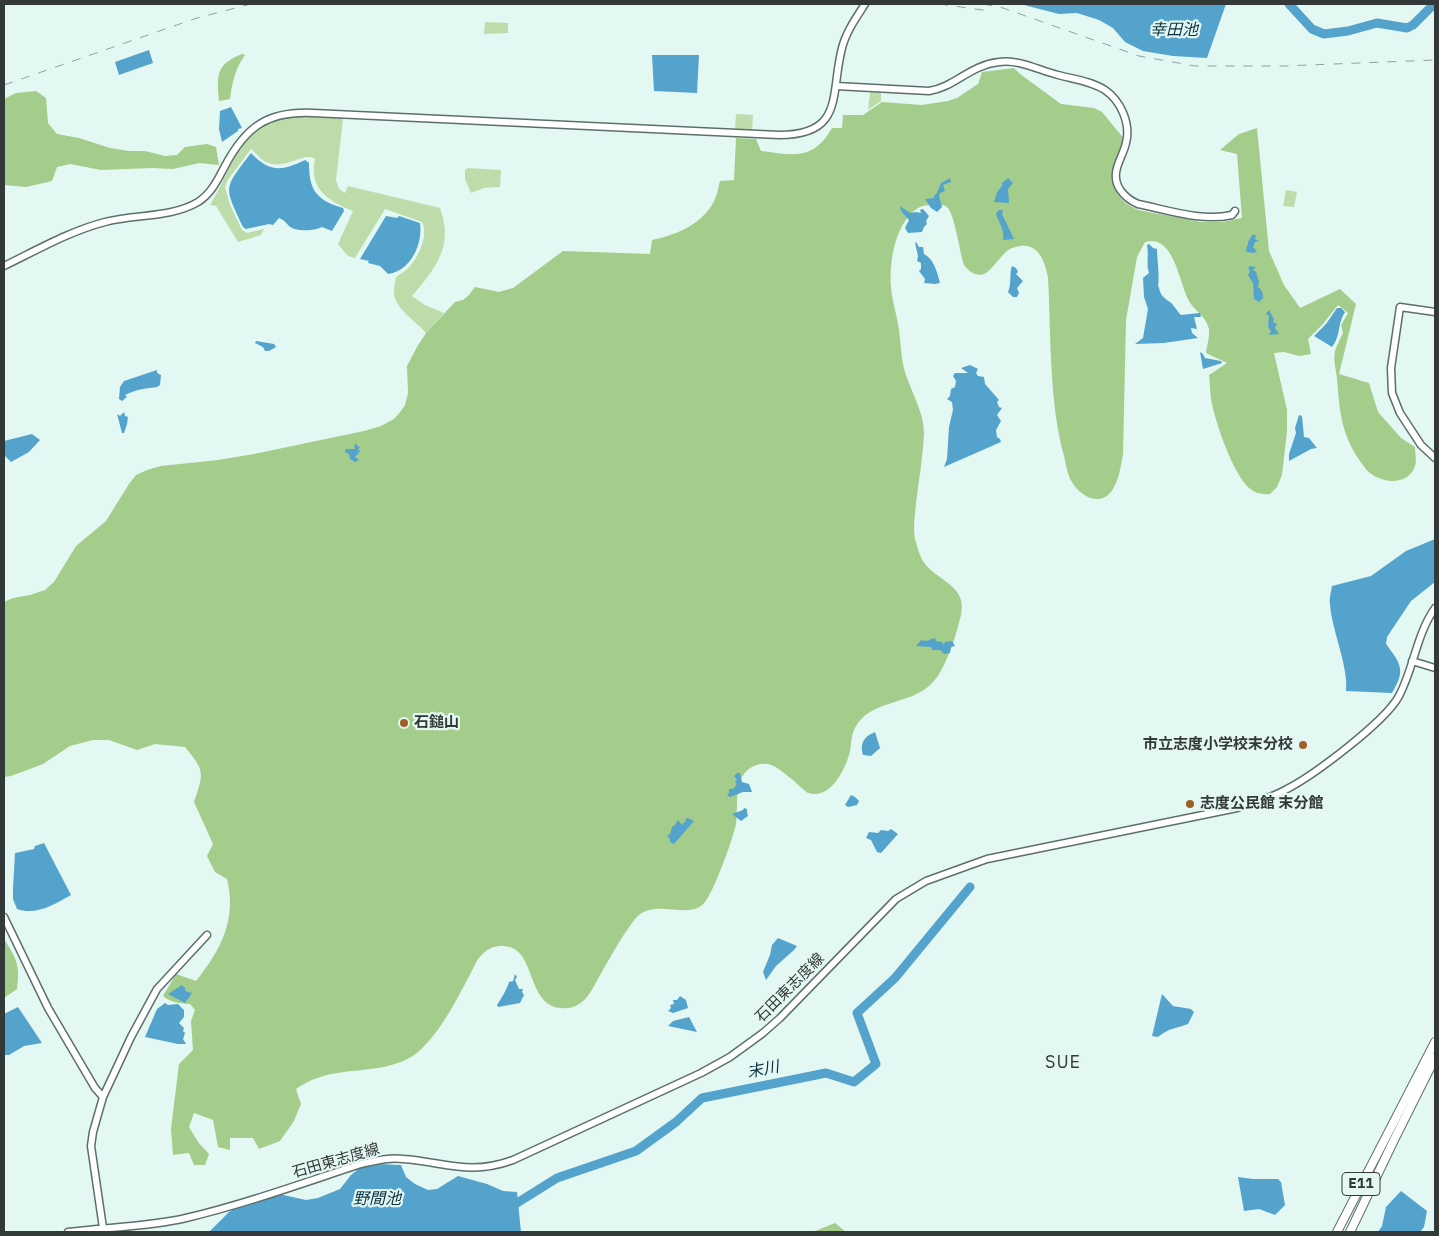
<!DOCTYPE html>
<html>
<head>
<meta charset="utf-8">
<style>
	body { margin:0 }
	#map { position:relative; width:1439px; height:1236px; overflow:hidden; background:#e3f7f3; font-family:"IBM Plex Sans",sans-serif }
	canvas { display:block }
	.frame { position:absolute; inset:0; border:5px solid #323938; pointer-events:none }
</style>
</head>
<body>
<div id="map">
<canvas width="1439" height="1236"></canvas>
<div class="frame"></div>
</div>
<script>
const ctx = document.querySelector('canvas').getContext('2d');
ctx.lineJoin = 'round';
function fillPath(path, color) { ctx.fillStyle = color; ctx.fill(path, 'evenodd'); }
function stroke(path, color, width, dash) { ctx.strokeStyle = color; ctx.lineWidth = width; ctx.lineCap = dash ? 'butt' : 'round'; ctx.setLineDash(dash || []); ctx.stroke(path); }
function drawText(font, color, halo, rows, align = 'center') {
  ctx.font = font + ' "IBM Plex Sans","Noto Sans JP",sans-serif'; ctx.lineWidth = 4.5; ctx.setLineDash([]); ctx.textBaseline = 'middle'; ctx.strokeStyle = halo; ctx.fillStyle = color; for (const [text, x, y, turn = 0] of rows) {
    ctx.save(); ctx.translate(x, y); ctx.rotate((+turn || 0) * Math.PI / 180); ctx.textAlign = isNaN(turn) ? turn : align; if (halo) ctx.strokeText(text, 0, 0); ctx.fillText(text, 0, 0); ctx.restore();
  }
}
const green = new Path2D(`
	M485,22L508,23V33L484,34Z
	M870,92L881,93V101L868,110Z
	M736,114L753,115L752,132L735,131Z
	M288,116L340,117L343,119L336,180L339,189L345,193L348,186L440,208C454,246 436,268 412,296L425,305L444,313L426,333C416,321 395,309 394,293C394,288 395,282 396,277C400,274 406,271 409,267C419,257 429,234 422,222L385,209L355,258L348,256L338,244L353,211C329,201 308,189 315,159C305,151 285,171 266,162C260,159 256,153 251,149L227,181L225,187L230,205L242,230L247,233L264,229L261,235L238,242L216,206L210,205C224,183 237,142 260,128C269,122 279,119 288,116Z
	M468,168L501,170L500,187L484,188L471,193L465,179V170Z
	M1286,190L1297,192L1294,207L1283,206Z`);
const forest = new Path2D(`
	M242,54L245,55C235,69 232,83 230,99L219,101C217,75 215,65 242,54Z
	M1014,68L1020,74L1061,104L1094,108L1102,112L1125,140L1114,182L1117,194L1125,203L1138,210L1201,222H1223L1242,218L1237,154L1220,150L1239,134L1257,128L1269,251L1284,285L1300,308L1340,289L1356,304L1339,374L1369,383L1378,412L1401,438L1415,447C1415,453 1417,461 1415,466C1408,488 1376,483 1365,468C1341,436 1340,415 1337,378C1336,370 1333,359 1335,351C1337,345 1340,339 1343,333L1341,325L1348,313L1338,305L1323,324L1308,339L1311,354L1299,356L1284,352L1274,353L1287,410V431L1282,475L1277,487L1270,494C1262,495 1255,493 1249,488C1232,472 1215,421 1211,399C1210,391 1210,383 1209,375L1227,363L1206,353C1207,345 1211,333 1208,326C1205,316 1194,310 1189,301C1179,283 1174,233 1145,242L1137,257L1126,320L1123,454C1120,472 1115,508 1088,497C1082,494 1075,488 1072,482C1067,474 1066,464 1064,456C1049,402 1051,333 1048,277C1045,262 1039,243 1020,246C1015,247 1010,248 1006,252C999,258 992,270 984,274C976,277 968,271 964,265C960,253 955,217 948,208C945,204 938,204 933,205C928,205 923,205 918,208C895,223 889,261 891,287C892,301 897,315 899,330C901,344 901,359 905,372C911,392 924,412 924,433C923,456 919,480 916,503C915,515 913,527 915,539C917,546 920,558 925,564C940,582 967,586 961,615C956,636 945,673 929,686C908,705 869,700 855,728C850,737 852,748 848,758C842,775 829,799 808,793C797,785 781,767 768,764C757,762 745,769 741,779C735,793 738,810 736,824C733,839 714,891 705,902C690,922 654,896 635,919C621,937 610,958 599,977C594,986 588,999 579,1004C573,1008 567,1009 561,1008C524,1005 538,943 500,946C489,947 485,951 478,959C463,987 443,1031 418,1052C409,1060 396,1064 384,1067C351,1073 325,1069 296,1089L301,1104L294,1121L280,1141L259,1149L253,1138H230V1150L218,1147L213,1120L194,1113L189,1127L198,1142L209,1154L205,1165H194L189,1153L173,1155L171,1129L179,1064L193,1050L191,1021L195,1010L190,1004C179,1003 171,1003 163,996L176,974L196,981C221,950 237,919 227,879L215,872L207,856L213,844L194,802C204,773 205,771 185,747L155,744L137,750L109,740H93L70,746L43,764L11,776L4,777V602L13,598L30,595L45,590L54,582L76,546L106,521L129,484L136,475L147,470L161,466L218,460L254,454L364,431L381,426L394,419L401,411L405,405L408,393L407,366L417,347L426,333L455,302L463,300L468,296L475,287L499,292L513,288L563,251L650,254L652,240C675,235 700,226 713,203C717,197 718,188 720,181L734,180L736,138L756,139L761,151C794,155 813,161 832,128H842L843,115H863L882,102L922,105L948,101L957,98L978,84L982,72Z
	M36,91L46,98L48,123L57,134L79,138L110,148L129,151H145L165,156L177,155L185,147L207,144L216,147L219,165L199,163L173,169L152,168L101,170L70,164L57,167L52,181L26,187L4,185V99L16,93Z
	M4,939C17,959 20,965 17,989L4,998Z
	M835,1223L846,1232H813Z`);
const water = new Path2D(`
	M1020,4H1226L1207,58L1173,56L1143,51L1125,42L1113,28L1099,20L1077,13L1059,14Z
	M149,50L153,63L119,75L115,62Z
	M652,55H699L697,93L654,91Z
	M231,107L242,128L238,129V131L222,142L219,129L220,111Z
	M251,153C270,173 282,171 305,160L309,163C309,190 316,200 343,208L344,211L332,231L322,227C314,231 296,232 289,226C285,222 284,220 279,218L273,225L269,224L246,229L243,227C224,185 223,190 251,153Z
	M950,178L951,182L943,185L945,191L940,193L939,196L942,207L937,212L931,208L925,199L934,198V196L937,193L941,183Z
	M1008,178L1013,183L1008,189L1009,203L994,202L997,192L1002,186V183Z
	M900,206L910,213L916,212L921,213L920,210L923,209L929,216L926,221L927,224L924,227L922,232L908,233L905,228L909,220L901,211Z
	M999,210H1003L1002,214L1014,239L1003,240C1005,231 999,223 996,214Z
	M386,216L397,218L399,216L420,223C423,244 411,271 388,274L380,266L368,263L369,261L360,259Z
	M1253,234L1256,236L1255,239L1259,241L1255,242L1253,247L1257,251L1254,253L1247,252L1246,249L1248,244V242Z
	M916,242L919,247H923L924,254C934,259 937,272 940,283L935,284L924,283L925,279L919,271L921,269V263L917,261L918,256L915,243Z
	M1149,244L1153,248L1157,249C1157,257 1160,280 1158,285C1161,295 1161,296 1170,302C1174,305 1177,311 1181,315L1200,313L1201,317H1194L1197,329L1191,328L1192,333L1198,338L1164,343L1135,344L1143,338L1148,309L1144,297L1143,278L1149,273C1146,264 1149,255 1147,245Z
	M1012,266L1016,268L1018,272L1016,274L1023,281L1017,288L1019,293L1017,297H1013L1008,292C1012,283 1009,273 1012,266Z
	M1250,266L1256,267L1253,270L1256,272L1259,282L1258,287C1262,290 1263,293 1263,298L1259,302L1254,299L1253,283L1248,275L1250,271L1248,268Z
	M1337,308H1341L1345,312C1337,324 1341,336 1332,347L1314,336L1326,324Z
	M1269,310L1274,319L1273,322L1277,324L1275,328L1279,334L1269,335L1271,331L1268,327L1269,316L1266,314Z
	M256,341L274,344L276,347L269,351H265L263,347L255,343Z
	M1200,352L1203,354L1205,358L1221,361L1222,363L1203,369Z
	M970,365L978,369L976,373L978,376L984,377L985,384L999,400L997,402L999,407L1002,408L997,415L1001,421L996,430L997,437L1000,439L1001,442L944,467L947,459L949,427L953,410L952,402L947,399L950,396L951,389L955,387L956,381L953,376L955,373H968L961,368Z
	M157,370V373L161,375L160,385L157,387C143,389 138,389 125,395L127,397L122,401L119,399L120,387L124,381Z
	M124,412L125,416L128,417L127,424L124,433H122L117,414L120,416Z
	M1299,415L1302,416L1304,437L1309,438L1317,448L1311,449L1289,461V454L1296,433L1295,428Z
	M32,434L40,440L29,452L11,462L4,455V441Z
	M356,443L357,446L360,447L358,449L360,451L355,457L359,460L355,462L350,459L349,454L345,452L346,449H355L354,446Z
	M1435,539V582L1411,601L1387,637L1386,644C1401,664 1406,670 1392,693L1346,691C1349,668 1332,630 1330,605C1329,599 1331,592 1332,586L1371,576L1406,551Z
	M935,638L936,641L942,642L943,645L945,642L952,641L955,646L951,647L950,653L944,654L940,650H932L931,647L916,646L921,640L926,641Z
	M875,732L880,748L871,756L863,755C859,743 865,736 875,732Z
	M737,773H740L742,782L749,784L752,792H743L730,797L727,795L729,793V789H733L737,784L735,782L737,780L734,776Z
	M851,795L855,797L859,801L857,805L848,807L845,805Z
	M744,808L747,809V812L748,816L741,821L732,814L743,810Z
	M688,818L694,821L674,844L670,842V839L667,836L670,834L672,827L675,825L678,820L682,825L683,823L686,822L685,819Z
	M891,829L898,834L881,853L877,852L871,840L866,838L869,832L878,833L881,830L888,831Z
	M44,843L71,895C55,904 36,916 17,909L13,899V888L15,853L34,849L35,846Z
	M778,938L797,946L794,950L776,966L766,980L763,972L765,967L770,955L772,945Z
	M515,974L517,977L515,980L519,989H523L522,992L524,995L520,1003L498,1007L497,1005C501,999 507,989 509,982L513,981Z
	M182,985L185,988V991L192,993L185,1003L168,994Z
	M1162,994L1173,1006L1191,1009L1194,1012L1188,1024C1175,1029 1171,1027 1158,1037L1152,1036Z
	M680,996L686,1000L688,1008L673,1013L668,1011L671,1008L670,1005L674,1004L673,1000H677Z
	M165,1003L168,1005L178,1004L184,1010V1017L179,1023L184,1028L183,1031L185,1033L183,1039L186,1044H178L145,1037L157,1009Z
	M18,1007L42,1043L24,1046L9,1055H4V1014Z
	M689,1017L697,1032L668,1026L673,1021Z
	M377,1164L401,1165L406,1177L415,1184L428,1190L437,1189L458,1176L487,1184L503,1191L517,1192L521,1232H209L229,1212L243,1204L279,1194L306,1200L318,1198L340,1189L351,1175L361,1167Z
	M1238,1177L1253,1179H1278L1281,1182L1285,1205L1275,1215L1259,1209L1244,1211Z
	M1401,1191L1427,1211L1424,1227L1420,1232H1378L1382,1226L1386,1207Z`);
const river = new Path2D(`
	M1289,4L1312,29L1324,34L1348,31L1377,23L1407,28L1413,25L1434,4
	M509,1208L557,1178L636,1151L676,1122L702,1098L826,1073L854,1082L876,1064L857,1013L895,978L970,887`);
const secondary = new Path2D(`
	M836,86L929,91C955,87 970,65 999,62C1019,59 1038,70 1058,75C1073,79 1091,81 1105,90C1121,101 1131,124 1126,143C1124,152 1119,160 1117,168C1112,185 1124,198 1138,204C1168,210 1202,222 1232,215L1235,211
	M4,266C37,250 70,231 105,222C135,214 171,218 198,202C212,193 218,179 225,166C246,126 268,111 313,113L779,135C845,135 830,94 842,48C846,32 856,18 865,4
	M1435,312L1400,307L1391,368L1392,393L1400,413L1421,445L1435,458
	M1412,661L1435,668
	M4,917L48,1008L95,1088L103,1097
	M103,1228L91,1146L93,1132L103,1097L131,1037L157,989L207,935
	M68,1232C107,1227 148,1227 186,1218C245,1204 303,1183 361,1164C375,1161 389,1157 403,1159C445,1162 469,1176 513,1160L701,1073L730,1057L763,1033L780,1018L896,899L926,881L987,859L1237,808C1254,803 1271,798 1287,789C1314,775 1385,722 1399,696C1414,668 1416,635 1435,608`);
const highway = new Path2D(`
	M1337,1232L1435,1042
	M1350,1232L1393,1142L1435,1058`);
const rail = new Path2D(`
	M939,4L990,11
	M983,4L1003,8L1139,56L1195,66H1284L1435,60
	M4,85L197,18L251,4`);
const markers = [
	[404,723,5,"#9f6027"],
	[1303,745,5,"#9f6027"],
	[1190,804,5,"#9f6027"]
];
const shields = [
	[1361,1184,38]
];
const shieldNames = [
	["E11",1361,1184]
];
const poiNames = [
	["石鎚山",414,723],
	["市立志度小学校末分校",1293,745,"right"],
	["志度公民館 末分館",1200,804]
];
const streetNames = [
	["石田東志度線",790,988,-45],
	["石田東志度線",336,1161,-16]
];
const waterNames = [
	["幸田池",1174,30],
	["末川",763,1070,-11],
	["野間池",377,1199]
];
const quarterNames = [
	["SUE",1063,1063]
];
fillPath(green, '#bddcaa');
fillPath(forest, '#a4cc8a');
fillPath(water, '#53a3cd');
stroke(river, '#53a3cd', 9);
stroke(secondary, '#5d6f6c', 9);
stroke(highway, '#5d6f6c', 10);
stroke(secondary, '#fff', 6);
stroke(highway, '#fff', 8);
stroke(rail, '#92a19e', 1, [9, 9]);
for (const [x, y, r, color] of markers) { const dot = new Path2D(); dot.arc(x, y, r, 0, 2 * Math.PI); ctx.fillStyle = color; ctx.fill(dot); stroke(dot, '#e3f7f3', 2); }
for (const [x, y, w] of shields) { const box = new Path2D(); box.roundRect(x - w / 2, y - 11.5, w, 23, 4); ctx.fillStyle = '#e3f7f3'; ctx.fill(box); stroke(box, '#323938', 1); }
drawText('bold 14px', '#323938', null, shieldNames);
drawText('bold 15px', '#323938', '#e3f7f3', poiNames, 'left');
drawText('15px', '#323938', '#e3f7f3', streetNames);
drawText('italic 16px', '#0b3042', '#e3f7f3', waterNames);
ctx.letterSpacing = '1px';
drawText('18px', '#323938', '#e3f7f3', quarterNames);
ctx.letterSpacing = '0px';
</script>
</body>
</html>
